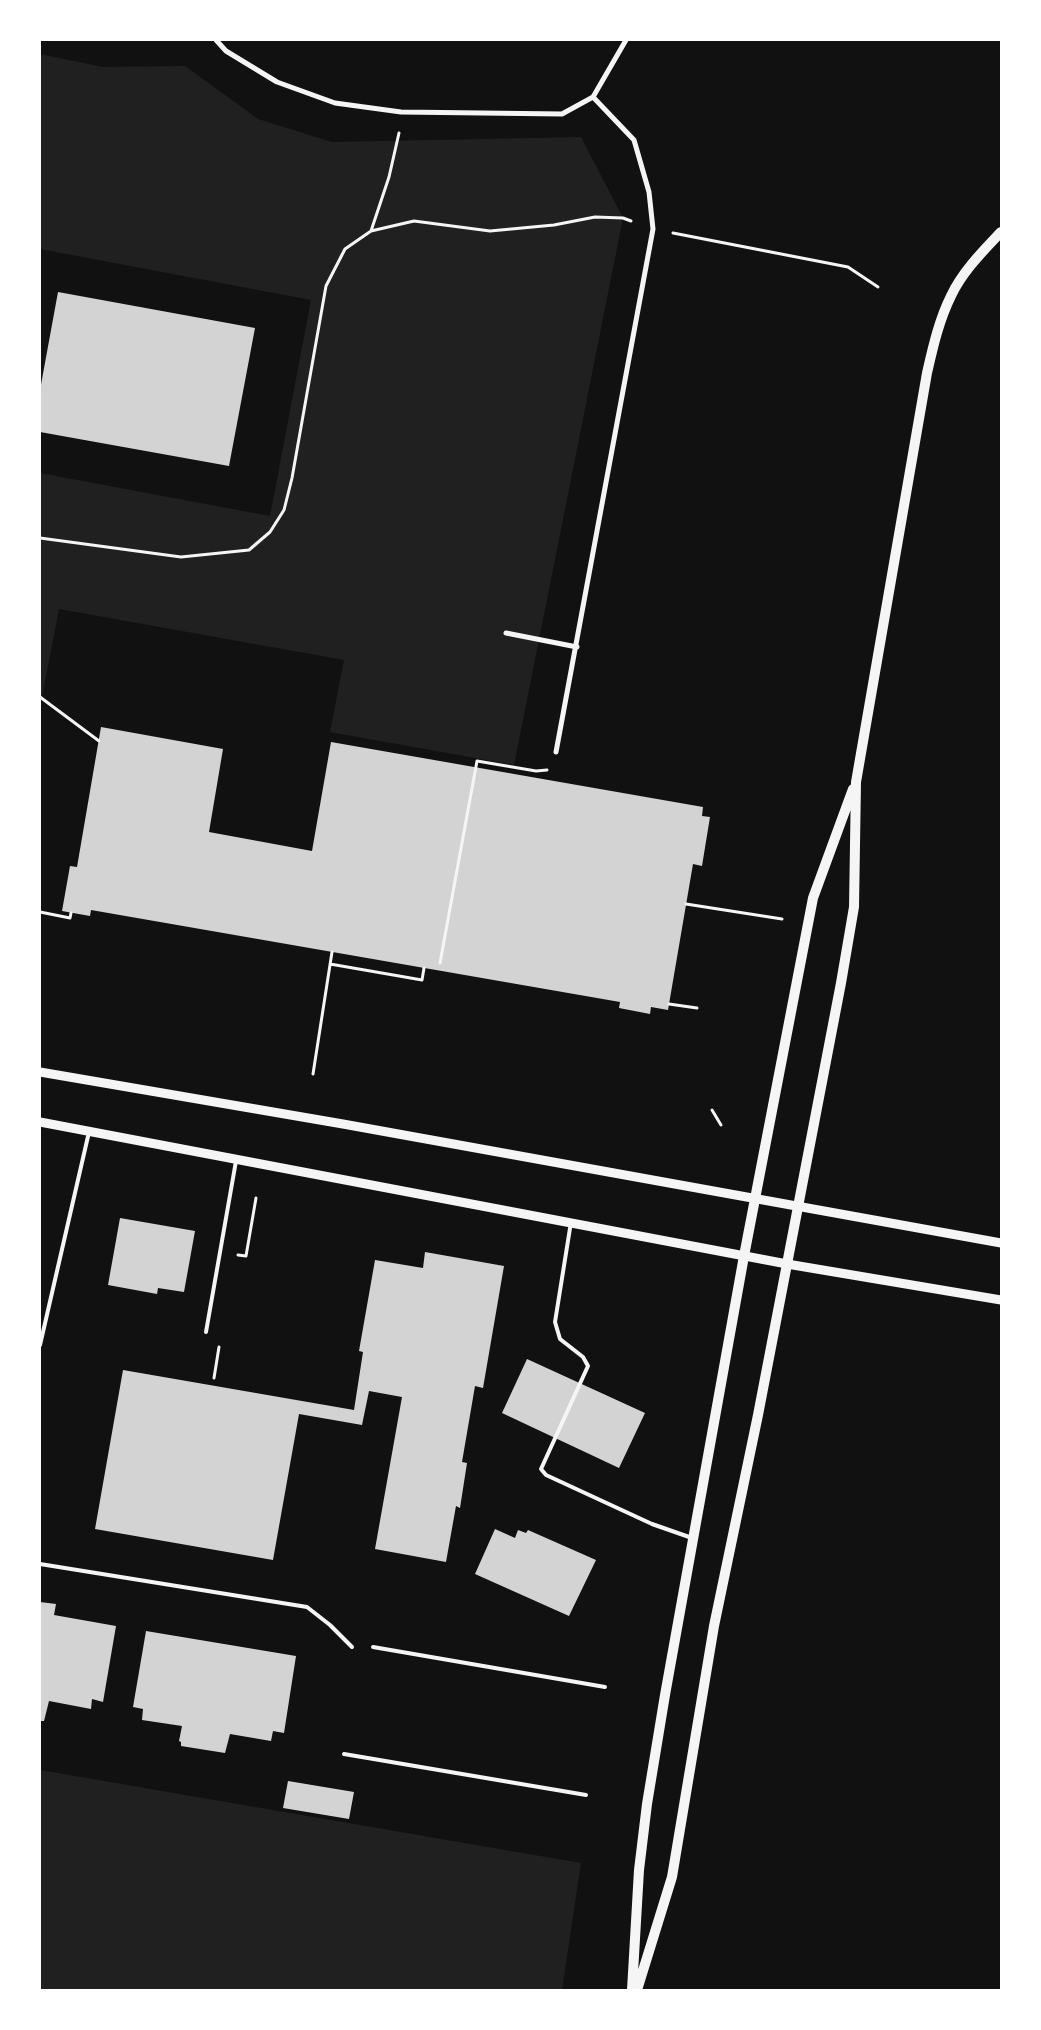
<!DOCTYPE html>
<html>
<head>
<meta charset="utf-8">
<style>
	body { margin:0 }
	#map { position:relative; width:1041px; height:2030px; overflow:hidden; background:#111; font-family:Jost,sans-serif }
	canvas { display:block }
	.frame { position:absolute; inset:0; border:41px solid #fff; pointer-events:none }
</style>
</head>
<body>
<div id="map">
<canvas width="1041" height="2030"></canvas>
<div class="frame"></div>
</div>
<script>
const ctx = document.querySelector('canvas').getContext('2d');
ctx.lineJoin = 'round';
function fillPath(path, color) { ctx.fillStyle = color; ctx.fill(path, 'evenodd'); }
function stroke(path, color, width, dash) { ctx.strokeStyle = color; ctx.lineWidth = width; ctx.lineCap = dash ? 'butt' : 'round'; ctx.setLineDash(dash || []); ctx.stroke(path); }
const green = new Path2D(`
	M40,54L103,67L185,66L258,119L332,142L581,137L623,218L514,765L330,732L344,660L59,609L40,707V473L270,516L311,300L40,249Z
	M40,1770L581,1863L562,1990H40Z`);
const building = new Path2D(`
	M58,292L255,328L229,466L40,432V390Z
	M101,727L223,749L209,832L312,851L331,742L703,807L702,816L710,817L702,866L693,864L668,1010L651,1007L650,1014L619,1008L620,1002L91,910L90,916L62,911L70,866L77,867Z
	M120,1218L195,1231L184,1292L158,1288L157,1294L108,1285Z
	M425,1252L504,1266L483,1388L475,1386L462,1462L467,1463L460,1508L456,1506L446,1562L375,1549L402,1397L369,1391L362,1425L299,1414L273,1560L95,1529L123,1370L354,1410L363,1352L359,1351L375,1260L423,1268Z
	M527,1359L645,1413L619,1468L502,1413Z
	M495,1529L515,1538L518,1530L526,1533L528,1530L596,1560L569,1616L475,1574Z
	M40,1602L56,1604L54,1615L116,1626L103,1702L92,1699L91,1709L49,1701L44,1721H40Z
	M146,1631L296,1656L284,1733L273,1731L271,1741L230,1734L225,1753L181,1746V1742L179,1741L182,1726L142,1720L143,1709L133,1707Z
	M288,1781L354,1792L349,1819L283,1808Z`);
const path = new Path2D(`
	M371,231L389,177L399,133
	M673,233L848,267L878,287
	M40,538L181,557L249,550L270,532L284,510L292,478L326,286L345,249L371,231L414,221L490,231L554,225L595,217L623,218L631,221
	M40,697L99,741
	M686,904L782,919
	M40,912L70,918L71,913
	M440,963L477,761L536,771L547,770
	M330,964L422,980L424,968
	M669,1004L697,1008
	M313,1074L332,952
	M712,1110L721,1125
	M238,1255L246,1256L256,1198
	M214,1378L219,1347`);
const service = new Path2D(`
	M571,1222L555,1322L560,1339L583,1357L588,1366L541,1469L546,1475L652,1524L692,1538
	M206,1332L236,1161
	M40,1345L89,1132
	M40,1564L307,1607L330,1625L352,1647
	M373,1647L605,1687
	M344,1754L586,1795`);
const minor = new Path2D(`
	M216,40L226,51L277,82L335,103L401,112L562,114L593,97L626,40
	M506,633L577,647
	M556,752L653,229L649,192L634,140L593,97`);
const tertiary = new Path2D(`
	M40,1072L343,1124L1001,1243
	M40,1122L787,1264L1001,1300`);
const secondary = new Path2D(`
	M632,1990L639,1870L647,1804L665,1695L744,1256L813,898L853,789
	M637,1990L672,1877L714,1626L758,1415L841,983L854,907L856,782L927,373C933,347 939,320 951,296C962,272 983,251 1001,232`);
fillPath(green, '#202020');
fillPath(building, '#d3d3d3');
stroke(path, '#f5f5f5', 3);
stroke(service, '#f5f5f5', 4);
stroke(minor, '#f5f5f5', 5);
stroke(tertiary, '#f5f5f5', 9);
stroke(secondary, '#f5f5f5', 10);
</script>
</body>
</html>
